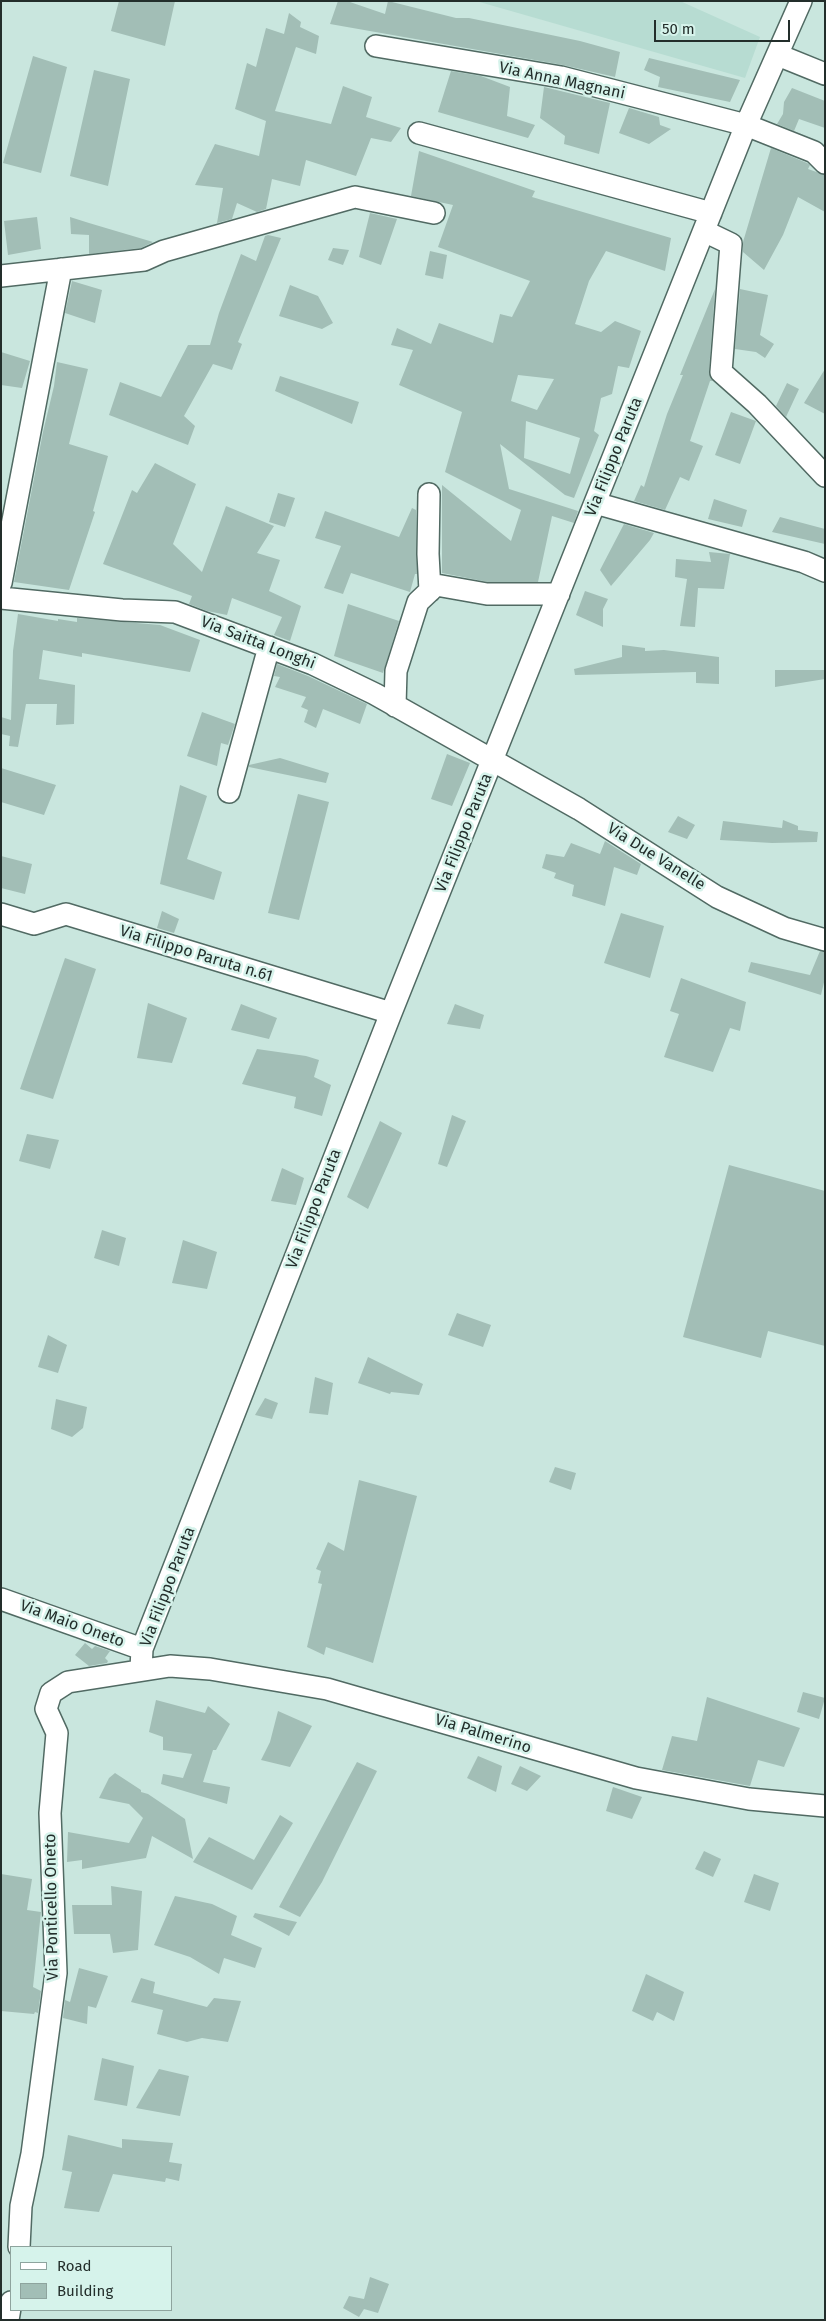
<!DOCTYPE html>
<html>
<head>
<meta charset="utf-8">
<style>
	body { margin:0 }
	#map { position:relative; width:826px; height:2321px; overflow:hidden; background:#c9e6de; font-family:"Fira Sans",sans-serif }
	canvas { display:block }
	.frame { position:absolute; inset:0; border:2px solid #232e2b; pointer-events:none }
	.legend { position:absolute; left:10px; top:2246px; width:162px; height:65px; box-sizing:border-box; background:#d6f3eb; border:1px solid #8ea49e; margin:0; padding:6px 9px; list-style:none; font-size:15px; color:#232e2b }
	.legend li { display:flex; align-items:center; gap:10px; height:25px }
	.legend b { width:25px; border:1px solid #8ea49e }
	.scale { position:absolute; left:654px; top:20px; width:136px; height:22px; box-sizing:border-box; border:2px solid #232e2b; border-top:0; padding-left:6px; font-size:15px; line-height:18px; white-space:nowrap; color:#232e2b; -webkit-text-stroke:4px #d6f3eb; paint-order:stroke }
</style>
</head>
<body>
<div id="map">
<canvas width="826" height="2321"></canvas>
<div class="frame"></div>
<ul class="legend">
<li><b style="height:6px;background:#fff"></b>Road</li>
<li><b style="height:14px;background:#a2beb6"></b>Building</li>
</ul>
<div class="scale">50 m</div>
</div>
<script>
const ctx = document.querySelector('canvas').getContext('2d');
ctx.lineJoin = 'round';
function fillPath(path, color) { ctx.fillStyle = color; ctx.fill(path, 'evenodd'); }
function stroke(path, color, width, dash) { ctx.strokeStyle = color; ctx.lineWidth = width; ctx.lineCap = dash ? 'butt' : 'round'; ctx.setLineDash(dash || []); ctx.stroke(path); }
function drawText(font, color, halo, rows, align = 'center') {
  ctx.font = font + ' "Fira Sans",sans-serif'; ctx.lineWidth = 5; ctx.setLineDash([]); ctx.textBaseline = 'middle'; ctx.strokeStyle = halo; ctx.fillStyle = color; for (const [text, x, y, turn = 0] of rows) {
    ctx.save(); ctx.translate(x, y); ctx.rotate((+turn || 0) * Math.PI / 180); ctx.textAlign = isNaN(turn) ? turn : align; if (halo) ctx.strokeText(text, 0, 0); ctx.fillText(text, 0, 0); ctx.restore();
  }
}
const built = new Path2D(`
	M476,1H680L760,37L745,78Z`);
const building = new Path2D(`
	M119,1H175L165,46L111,31Z
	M338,1H347L385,14L388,1L456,18H469L580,41L620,52L615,77L563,65L330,24Z
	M289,13L301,22L300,27L319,36L316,54L296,47L275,111L331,124L343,86L372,97L366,117L401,128L391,142L371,138L356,176L306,160L300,186L272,179L266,209L257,212L237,203L232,219L217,223L223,188L195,185L215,144L259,156L266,121L235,109L247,63L256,67L266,28L284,34Z
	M33,56L67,67L41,173L3,163Z
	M649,58L740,80L730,102L658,87L660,77L644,70Z
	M94,70L130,79L108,186L70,176Z
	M451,71L481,76L510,87L507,116L535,125L528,138L438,112Z
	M544,87L610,103L599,154L564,144L565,136L540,118Z
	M792,88L825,101V128L799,119L794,131L777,124L783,114L784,102Z
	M629,108L659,117L660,125L671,129L649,144L619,133Z
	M771,148L807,163L810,165L808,169L825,175V212L798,197L783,235L764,270L743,252V242Z
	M419,151L535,191L532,197L671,238L665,271L606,251L589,281L575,324L601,332L615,321L641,331L629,368L618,366L612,394L601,398L594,431L599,435L574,498L565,495L500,444L509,489L578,511L574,523L552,516L538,582H488L442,573V485L511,541L521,510L445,472L462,412L399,385L413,350L391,345L397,328L431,344L439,323L493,343L500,314L512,317L530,281L438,247L453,205L411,196ZM518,375L554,379L537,410L511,401ZM526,421L580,438L570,474L524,458Z
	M370,213L397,219L381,265L359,257Z
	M37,217L41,249L8,255L4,221Z
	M70,217L89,223L153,242L141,248L89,254V235L71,234Z
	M268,235L281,238L238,342L242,344L232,370L213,364L184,416L195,426L188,445L109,415L120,382L161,397L188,345H210L219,313L241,254L256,261L265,236Z
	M333,248L349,250L343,265L328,260Z
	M430,251L447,255L443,279L425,275Z
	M72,281L102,290L95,323L65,313Z
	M290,285L318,296L333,323L322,329L279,316Z
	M715,289L709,371L713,381H710L690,441L703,446L689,481L680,477L665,510L634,501L641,485L644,487L667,414L683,375H680Z
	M740,289L768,295L760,335L774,344L765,358L756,352L735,349Z
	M1,352L30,361L22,388L1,385Z
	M57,362L88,369L69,444L108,456L93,511L95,512L69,590L14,582L43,432L54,386Z
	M825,369V414L804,403Z
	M280,376L359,402L352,424L275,391Z
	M787,383L799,389L786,417L776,406Z
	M731,412L756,421L740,464L715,455Z
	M155,463L196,484L173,544L202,572L226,506L274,526L257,553L280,560L269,591L301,606L290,641L274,635L282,617L232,598L227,615L207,611L189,604L192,596L103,564L132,490L137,493Z
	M278,493L295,498L285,527L269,522Z
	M714,499L747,510L742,527L708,519Z
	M412,508L416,510L417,574H415L410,592L351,573L343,594L324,588L341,546L315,538L325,511L399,537Z
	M780,517L825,529V544L772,532Z
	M624,524L654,533L650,540L611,586L600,570Z
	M709,552L730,554L724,589L698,588L695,627L680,626L687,579L675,577L676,559L711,562Z
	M585,591L608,599L603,609V627L576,615Z
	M348,604L399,621L383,673L334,656Z
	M18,614L58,621V619L77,622V618L160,625L200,640L190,672L82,653V657L43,650L39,679L75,685L74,724L56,725L57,704H26L18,747L9,746L10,736L1,734V717L11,720L13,651Z
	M622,645L645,648V651L664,650L719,657V684L696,683V672L575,675L574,669L622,657Z
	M277,664L308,676L367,704L360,724L323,709L316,728L304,722L308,710L301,707L306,697L275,687L280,677L274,676Z
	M775,670H825V679L775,687Z
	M202,712L235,724L228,745L221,743L217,766L187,756Z
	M447,754L470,763L452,806L431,799Z
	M280,758L329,773L326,783L249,767V765Z
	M1,768L56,785L44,815L1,802Z
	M180,785L207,796L187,859L222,872L214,900L160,884Z
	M298,794L329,802L299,920L268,913Z
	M678,816L695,825L687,839L668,832Z
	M783,820L798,826V830L818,832L817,842L772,843L720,840L723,821L782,828Z
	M605,841L641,864L637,875L614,867L605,906L572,896L574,885L554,878L556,873L542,868L546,854L564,857L571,843L600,854Z
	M1,856L32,864L25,894L1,888Z
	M162,911L179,919L174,933L157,928Z
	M621,913L664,926L650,978L604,963Z
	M820,951L825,952V978L821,995L748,972L751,962L810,975Z
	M65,958L96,969L53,1099L20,1089Z
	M681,978L746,1002L740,1031L730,1028L713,1072L664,1057L679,1014L670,1011Z
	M148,1003L187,1018L172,1063L137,1058Z
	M241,1004L277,1018L269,1039L231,1030Z
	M455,1004L484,1015L480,1029L447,1024Z
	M257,1049L306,1056L319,1060L314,1077L331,1085L322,1116L294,1108L296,1097L242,1084Z
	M452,1115L466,1121L447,1167L438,1164Z
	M380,1121L402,1133L368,1209L347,1197Z
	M27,1134L59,1140L50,1169L19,1161Z
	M729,1165L825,1191V1346L768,1331L761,1358L683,1337Z
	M282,1168L304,1178L296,1205L271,1201Z
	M102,1230L126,1238L119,1266L94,1258Z
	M183,1240L217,1252L207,1289L172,1283Z
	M457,1313L491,1325L483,1347L448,1335Z
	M48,1335L67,1345L58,1373L38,1367Z
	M368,1357L423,1384L419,1395L391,1392L390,1394L358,1383Z
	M315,1377L333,1383L328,1415L309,1413Z
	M265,1398L278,1403L272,1419L255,1415Z
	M56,1399L87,1407L83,1428L72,1437L51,1429Z
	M555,1467L576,1473L571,1490L549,1482Z
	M359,1480L417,1496L373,1663L326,1647L324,1655L307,1647L322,1584L318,1583L321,1571L316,1569L328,1542L344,1551Z
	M85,1643L92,1649L95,1646L110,1651L105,1658L108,1661L107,1663L89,1666L75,1655Z
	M803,1692L825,1698L819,1719L797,1712Z
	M707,1697L800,1728L784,1767L758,1760L750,1786L662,1770L672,1736L697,1741Z
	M156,1700L205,1713L208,1706L230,1724L216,1750H213L203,1782L230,1787L227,1804L161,1784L163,1774L183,1778L192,1754L163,1750V1737L149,1732Z
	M278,1711L312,1726L290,1767L261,1760L270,1742Z
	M478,1756L502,1766L496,1792L467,1778Z
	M357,1762L377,1771L322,1882L300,1917L279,1907Z
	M520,1766L541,1776L527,1791L511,1784Z
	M115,1773L141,1790V1792L148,1794L185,1819L193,1859L152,1836L146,1858L82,1869V1860L67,1862L68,1832L129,1843L143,1818L129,1804L99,1798L109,1778Z
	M613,1787L642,1797L632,1819L606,1811Z
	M280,1815L293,1823L252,1890L193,1862L209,1837L254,1860Z
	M704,1851L721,1859L713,1877L695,1869Z
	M1,1874L32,1879L27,1910L41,1912L33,1987L41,1991L38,2013L35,2012L34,2014L1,2011Z
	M754,1874L779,1883L770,1911L744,1902Z
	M111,1886L142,1891L138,1950L113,1953L110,1934H74L72,1905H112Z
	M175,1896L212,1904L237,1916L231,1935L262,1948L255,1968L224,1958L219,1974L190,1957L154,1945Z
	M255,1913L297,1922L289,1936L253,1917Z
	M79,1968L108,1976L96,2008L88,2006L87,2024L63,2018L65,2000L70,2002Z
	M646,1974L684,1992L674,2021L657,2012L653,2021L632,2011Z
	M141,1978L155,1982L153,1993L207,2007L214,1998L241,2001L228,2042L202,2038L187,2042L157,2034L163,2010L131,2002Z
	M102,2058L134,2066L127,2106L94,2100Z
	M159,2069L189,2076L180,2116L136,2108Z
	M68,2135L122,2148V2139L173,2143L169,2162L182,2164L179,2181L166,2178L165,2182L113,2174L99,2212L64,2208L72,2172L62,2170Z
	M370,2277L389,2284L378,2313L364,2309L359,2317L343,2308L349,2296L364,2299Z`);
const minor = new Path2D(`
	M376,46L561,77L746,125L814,152L825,163
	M778,55L825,74
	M419,133L711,213
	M704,231L731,244L721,372L757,404L825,476
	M1,276L144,260L164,251L355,197L434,213
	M429,494L428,554L430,591
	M595,503L804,562L825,571
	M1,583L61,269
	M1,598L122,610L175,612L313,664L375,694L579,809L717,897L784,928L825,940
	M395,706L396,671L418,602L436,585L487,594H559
	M229,792L269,647
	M1,914L34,924L66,914L391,1013
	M1,1599L142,1649
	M141,1669L142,1649L391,1013L746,125L801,1
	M19,2247L21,2206L32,2154L56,1973L50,1813L57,1733L46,1709L51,1693L68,1682L170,1666L210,1669L327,1689L636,1778L749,1799L825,1806
	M8,2320L11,2302`);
const streetNames = [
	["Via Anna Magnani",562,81,12],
	["Via Filippo Paruta",614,457,-68],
	["Via Saitta Longhi",258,643,21],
	["Via Filippo Paruta",464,833,-68],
	["Via Due Vanelle",656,857,32],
	["Via Filippo Paruta n.61",196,954,17],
	["Via Filippo Paruta",314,1209,-69],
	["Via Filippo Paruta",168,1587,-69],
	["Via Maio Oneto",72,1624,20],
	["Via Palmerino",483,1734,17],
	["Via Ponticello Oneto",52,1907,-91]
];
fillPath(built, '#b7dcd2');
fillPath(building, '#a2beb6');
stroke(minor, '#516a63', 24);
stroke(minor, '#fff', 21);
drawText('16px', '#232e2b', '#d6f3eb', streetNames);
</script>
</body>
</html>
